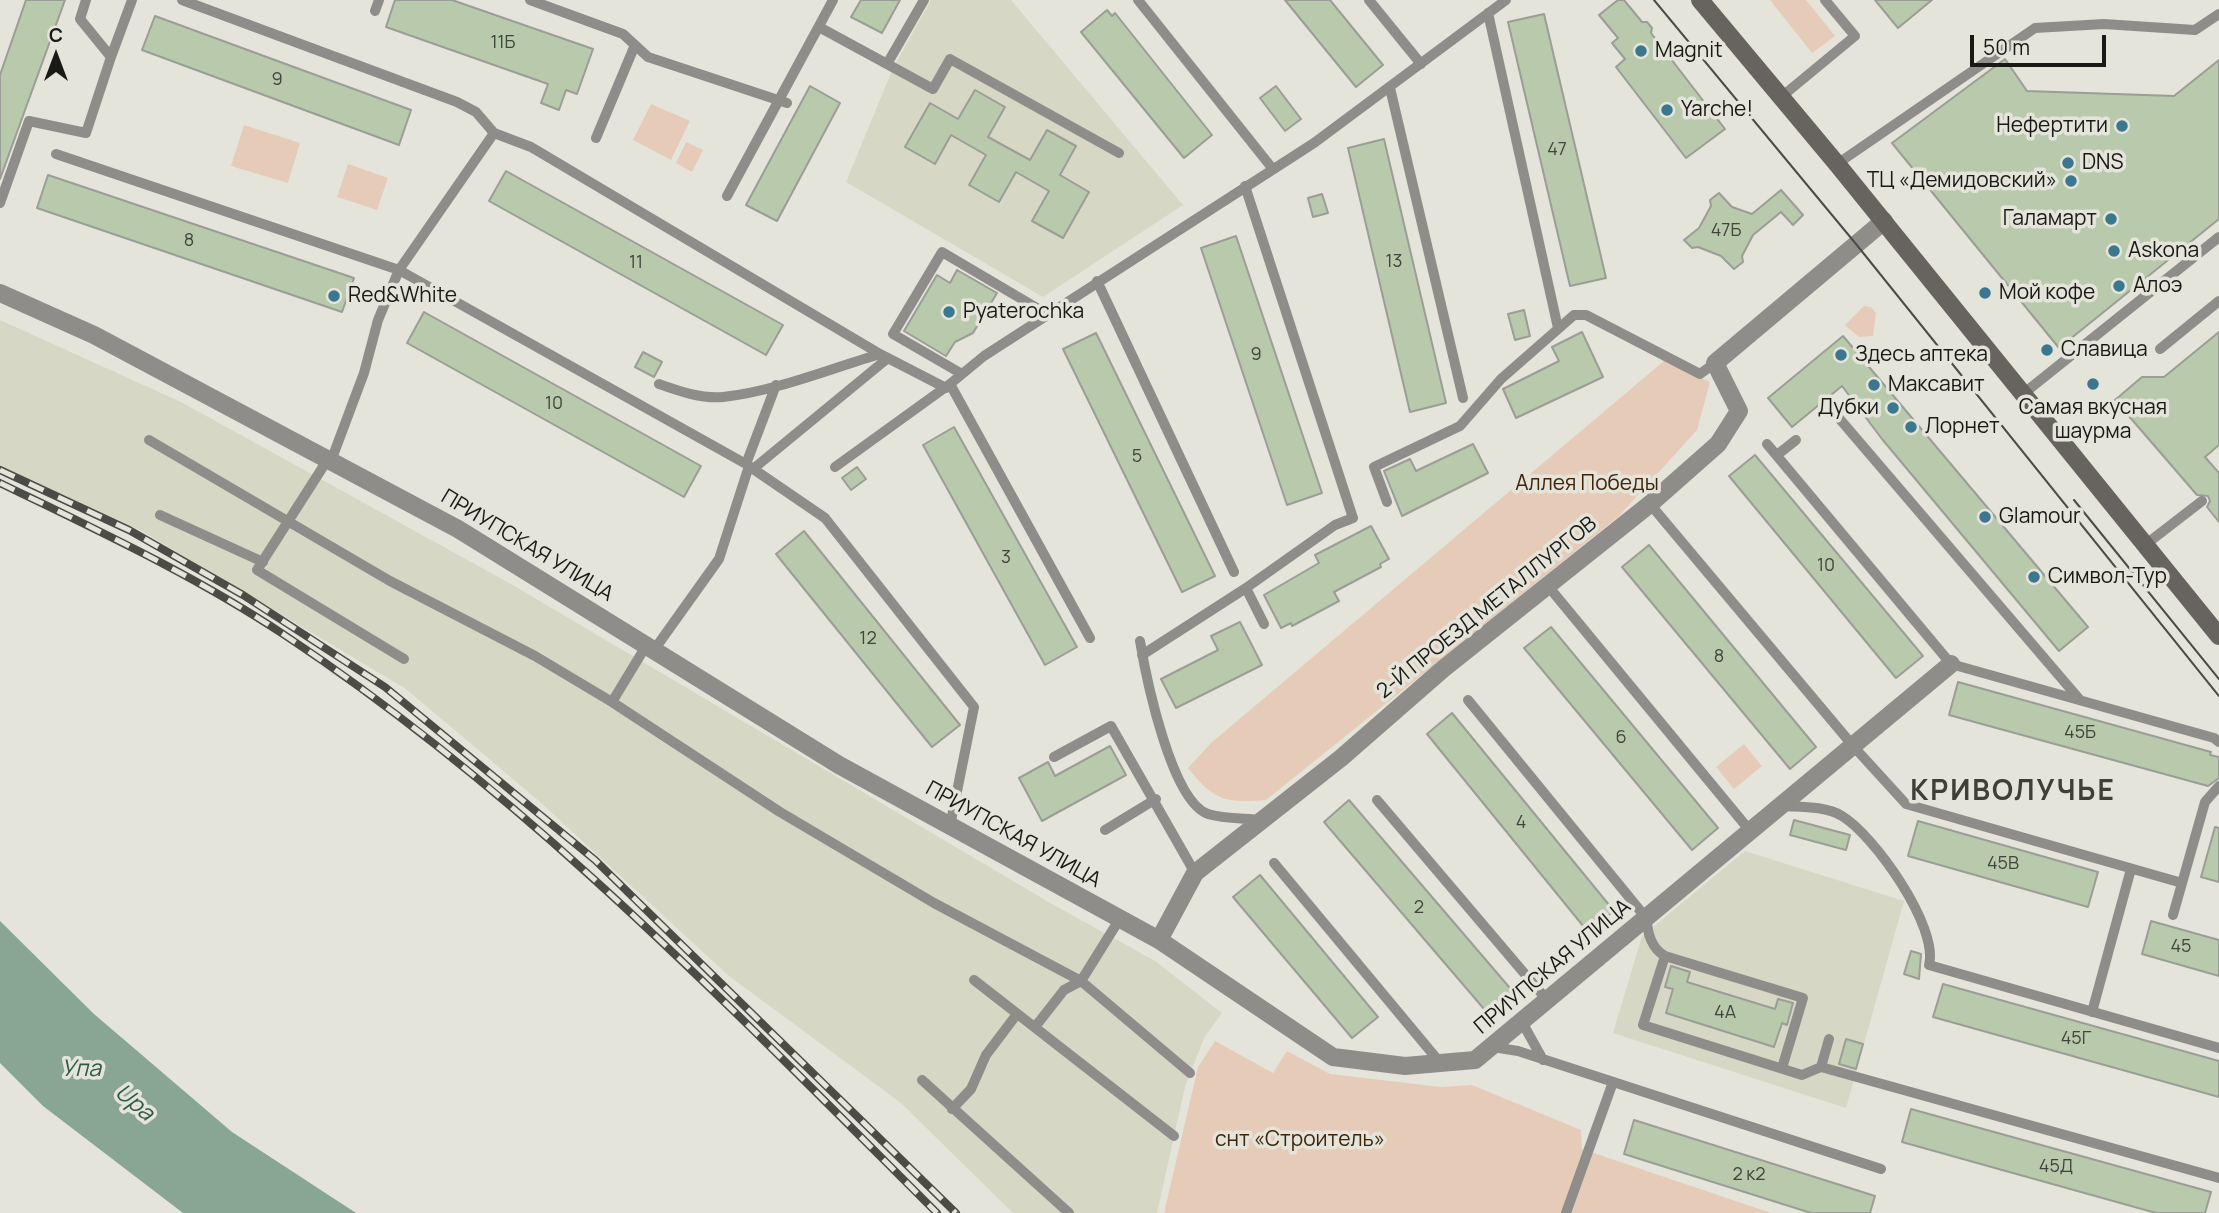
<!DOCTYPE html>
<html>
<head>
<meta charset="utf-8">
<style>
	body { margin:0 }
	#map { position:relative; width:2219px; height:1213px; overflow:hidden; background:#e4e4da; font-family:Manrope,sans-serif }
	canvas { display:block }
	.north { position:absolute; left:21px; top:21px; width:70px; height:70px; -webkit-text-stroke:5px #e4e4da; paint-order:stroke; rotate:0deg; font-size:19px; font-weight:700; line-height:28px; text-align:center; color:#191916 }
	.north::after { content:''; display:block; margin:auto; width:24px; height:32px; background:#191916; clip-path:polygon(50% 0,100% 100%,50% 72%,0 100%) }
	.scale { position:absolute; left:1970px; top:35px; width:136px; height:32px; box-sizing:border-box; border:4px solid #191916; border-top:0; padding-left:9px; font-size:21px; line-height:24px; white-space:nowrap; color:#191916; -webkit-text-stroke:5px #e4e4da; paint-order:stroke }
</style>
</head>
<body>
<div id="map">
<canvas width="2219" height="1213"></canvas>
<div class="north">С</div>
<div class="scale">50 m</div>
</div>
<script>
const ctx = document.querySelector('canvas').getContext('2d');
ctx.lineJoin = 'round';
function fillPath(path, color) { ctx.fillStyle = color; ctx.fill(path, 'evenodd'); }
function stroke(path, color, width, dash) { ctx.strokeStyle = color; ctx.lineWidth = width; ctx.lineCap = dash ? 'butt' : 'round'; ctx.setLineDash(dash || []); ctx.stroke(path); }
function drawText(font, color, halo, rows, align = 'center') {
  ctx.font = font + ' Manrope,sans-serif'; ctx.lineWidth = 7; ctx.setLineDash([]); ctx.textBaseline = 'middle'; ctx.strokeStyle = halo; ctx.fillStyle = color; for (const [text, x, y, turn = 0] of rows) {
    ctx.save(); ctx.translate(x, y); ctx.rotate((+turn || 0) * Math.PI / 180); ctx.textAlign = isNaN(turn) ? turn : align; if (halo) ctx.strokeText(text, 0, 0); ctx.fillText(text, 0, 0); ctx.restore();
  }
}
const built = new Path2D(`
	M931,0H1011L1183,205L1043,297L846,182L893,68Z
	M0,320L181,402L511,584L1052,904L1155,961L1222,1013L1204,1038L1185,1087L1157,1213H1013L901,1103L729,976L540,802L406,689L140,530L0,466Z
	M1745,851L1904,901L1846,1108L1613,1033L1642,936Z`);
const green = new Path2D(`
	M1770,0H1806L1835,36L1812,53Z
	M651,104L690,121L671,160L633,140Z
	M244,125L300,143L288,183L231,166Z
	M686,142L703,150L692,172L676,163Z
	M348,164L388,178L377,210L337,197Z
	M1864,306L1871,307L1876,313L1873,336L1859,337L1845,325Z
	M1664,361L1710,382L1697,430L1618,517L1266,800C1225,803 1214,801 1188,768L1211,743Z
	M1744,744L1762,766L1734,789L1716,767Z
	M1215,1041L1273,1073L1287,1051L1330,1074L1441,1087L1472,1085L1581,1130L1582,1149L1771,1213H1164L1198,1067Z`);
const water = new Path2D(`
	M0,921L94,1014L232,1132L356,1213H183L43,1106L0,1063Z`);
const building = new Path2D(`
	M26,0H65L0,179V75Z
	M395,0H452L593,49L577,94L566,90L559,110L541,103L548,84L386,27Z
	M861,0H900L882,33L851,17Z
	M1285,0H1330L1383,65L1356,87Z
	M1618,0H1624L1642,22H1647L1652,28L1651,33L1725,129L1686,158L1616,67L1625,59L1612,43L1618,38L1599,15Z
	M1875,0H1932L1898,28Z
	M1107,10L1112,16L1115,13L1212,135L1184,158L1081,32Z
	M1544,14L1606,278L1570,286L1508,22Z
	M155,16L411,110L399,145L142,50Z
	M2005,59L2027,91L2174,96L2219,60V219L2059,348L1892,143Z
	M810,86L840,103L777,221L746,205Z
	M1276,86L1301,119L1285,131L1260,98Z
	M975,90L1005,107L988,137L1030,160L1047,130L1076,146L1060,175L1089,192L1063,238L1032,221L1049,191L1016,172L999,202L969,185L986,155L951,135L935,164L905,147L930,103L958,119Z
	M1384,139L1446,403L1410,412L1348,148Z
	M506,171L783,325L766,355L489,201Z
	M48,175L354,278L342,312L37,208Z
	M1781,190L1803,215L1793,225L1781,212L1753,235L1742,256L1743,262L1734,269L1721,256L1698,247L1692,248L1684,240L1699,228L1711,206L1710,200L1719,193L1732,207L1752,214Z
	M1322,194L1328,213L1313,217L1308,198Z
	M1236,236L1322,493L1287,505L1201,248Z
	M957,270L997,293L973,333L955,342L946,356L904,331L937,275L950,283Z
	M1524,310L1530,336L1515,340L1508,314Z
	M424,312L701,466L684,497L407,343Z
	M1582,332L1603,377L1516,418L1503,389L1559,361L1552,347Z
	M2219,332V445L2205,457L2219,473V522L2207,507L2210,501L2208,496L2197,495L2115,400L2142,377H2164Z
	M1096,333L1215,576L1182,592L1063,349Z
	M1843,336L2088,627L2059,651L1882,439L1842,386L1792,427L1768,398Z
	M643,352L662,362L654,377L635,367Z
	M954,427L1077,647L1045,665L923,445Z
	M1473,444L1488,473L1402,516L1384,471L1410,459L1416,471Z
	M1755,455L1923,656L1896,678L1729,476Z
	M857,467L866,479L851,490L842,478Z
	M1371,526L1389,559L1380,564L1381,567L1334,592L1339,601L1292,626L1291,623L1281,628L1264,595L1319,563L1315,555Z
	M804,531L960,725L932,747L776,554Z
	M1649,545L1816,747L1790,769L1622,567Z
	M1240,622L1262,665L1176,708L1161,679L1218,650L1211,636Z
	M1551,627L1718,828L1692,850L1524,648Z
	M1958,682L2211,752L2210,755L2219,757V778L2208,786L1949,715Z
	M1452,713L1614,911L1588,932L1427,734Z
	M1110,746L1126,775L1042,821L1019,778L1048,762L1055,776Z
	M1349,800L1515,994L1490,1016L1324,822Z
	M1794,820L1850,835L1846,850L1790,835Z
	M1918,821L2098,872L2088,907L1908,856Z
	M2215,827L2219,828V882L2201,877Z
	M1260,875L1378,1017L1352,1038L1233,897Z
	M2151,921L2219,940V976L2142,954Z
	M1911,951L1921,954L1919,979L1904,974Z
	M1671,966L1690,972L1687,982L1775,1009L1778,999L1793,1003L1787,1025L1782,1023L1774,1047L1666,1013L1673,989L1665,987Z
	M1943,984L2219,1061V1097L1933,1017Z
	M1846,1039L1863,1044L1856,1069L1839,1064Z
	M1911,1109L2211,1192L2205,1213H2156L1902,1142Z
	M1634,1120L1875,1196L1870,1213H1811L1624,1154Z`);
const lane = new Path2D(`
	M182,0L457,102L476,112L494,133
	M530,0L623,34L648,57L787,103
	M1138,0L1272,168
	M1369,0L1421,64
	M375,11L379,0
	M1488,13L1558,328
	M819,27L933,89L950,59L1119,153
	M111,57L132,0
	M887,64L924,0
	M1390,88L1463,398
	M1780,98L1855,36L1825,0
	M596,138L635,45
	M56,154L399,270L746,464L825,518L974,707L950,826
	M1837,164L2035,28L2104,24L2195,30L2219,14
	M727,196L833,0
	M0,203L29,121L86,133L111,57L80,19L86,0
	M1097,281L1234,572
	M2160,349L2219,301
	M962,374L893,334L942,252L1047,314
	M659,384C679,391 701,399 723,397C776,391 829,369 880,354
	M950,384L1090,638
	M2023,394L2219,237
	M1832,410L2080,700
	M149,440L390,581L535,656L612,702L780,812L934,903L1081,981L1190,1073
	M1767,444L1951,664L2214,738L2219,742
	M1777,455L1796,440
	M328,459L257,570L404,659
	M331,461L364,373L378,320L399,270L494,133L531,147L880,354L946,388
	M746,464L776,385
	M835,467L950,384L984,356L1314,143L1506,0
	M753,469L888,358
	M1387,502L1374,467L1460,426L1501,379L1574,315H1586L1700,374L1715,363
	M1650,504L1854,747L1906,804L2182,883
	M160,515L263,562
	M2145,545L2202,501
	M1548,586L1751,832
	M1246,588L1264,624
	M1140,641C1146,677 1171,801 1208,814C1224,819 1245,818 1262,820
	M654,650L719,559L749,466
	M1142,655L1246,588L1335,525L1353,518L1245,186
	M1468,700L1647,919C1647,933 1652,949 1665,956L1643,1025L1802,1075L1821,1067L1829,1039
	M612,702L646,646
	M1054,757L1111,726L1195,873
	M1377,800L1547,1000
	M1783,806C1801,807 1826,806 1842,816C1874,835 1939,927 1929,965L2219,1048
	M1105,830L1156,799
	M1274,863L1442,1065
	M2173,915L2205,802L2219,786
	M1665,956L1803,998L1782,1068
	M974,980L1174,1136
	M2092,1012L2131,869
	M1522,1022L1543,1060
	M1035,1027L1064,990L1081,981L1119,920
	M1493,1047L1518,1051L1881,1169
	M1821,1067L2219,1178
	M922,1080L1069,1213
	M952,1109L971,1089L986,1055L1017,1014
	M1566,1213L1613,1082`);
const street = new Path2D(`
	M0,293L94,335L458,529L839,765L1159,940L1333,1057L1405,1066L1475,1060L1951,664
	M1159,940L1195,873L1341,758L1443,669L1650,504L1718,444L1739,411L1715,363L1884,221`);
const secondary = new Path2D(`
	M1700,0L1837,164L2219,636`);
const tram = new Path2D(`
	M1654,0L1856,244L2219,696
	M2074,500L2219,679`);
const rail = new Path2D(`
	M0,470L129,530L243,595L385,687L595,860L956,1213
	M0,483C97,530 196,576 286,636C529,797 731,1008 937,1213`);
const markers = [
	[1641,51,7,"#3b778f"],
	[1667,110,7,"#3b778f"],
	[2122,126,7,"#3b778f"],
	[2068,163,7,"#3b778f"],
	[2071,181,7,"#3b778f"],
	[2111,219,7,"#3b778f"],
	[2114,251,7,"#3b778f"],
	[2119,286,7,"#3b778f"],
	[1985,293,7,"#3b778f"],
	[334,296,7,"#3b778f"],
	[949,312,7,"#3b778f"],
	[2047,350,7,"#3b778f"],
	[1841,355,7,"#3b778f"],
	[2093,384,7,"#3b778f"],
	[1874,385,7,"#3b778f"],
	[1893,408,7,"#3b778f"],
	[1911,427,7,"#3b778f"],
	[1985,517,7,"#3b778f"],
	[2034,577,7,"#3b778f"]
];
const numberNames = [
	["11Б",503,43],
	["9",277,80],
	["47",1557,150],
	["47Б",1726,231],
	["8",189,241],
	["13",1394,262],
	["11",636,263],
	["9",1256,355],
	["10",554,404],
	["5",1137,457],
	["3",1006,558],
	["10",1826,566],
	["12",868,639],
	["8",1719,657],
	["45Б",2080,733],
	["6",1621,738],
	["4",1521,823],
	["45В",2003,864],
	["2",1419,908],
	["45",2181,947],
	["4А",1725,1013],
	["45Г",2076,1039],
	["45Д",2056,1167],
	["2 к2",1749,1175]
];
const poiNames = [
	["Magnit",1655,51],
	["Yarche!",1681,110],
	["Нефертити",2108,126,"right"],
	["DNS",2082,163],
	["ТЦ «Демидовский»",2057,181,"right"],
	["Галамарт",2097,219,"right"],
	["Askona",2128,251],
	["Алоэ",2133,286],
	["Мой кофе",1999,293],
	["Red&White",348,296],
	["Pyaterochka",963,312],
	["Славица",2061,350],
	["Здесь аптека",1855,355],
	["Максавит",1888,385],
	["Дубки",1879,408,"right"],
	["Самая вкусная",2093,408,"center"],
	["шаурма",2093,432,"center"],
	["Лорнет",1925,427],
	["Glamour",1999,517],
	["Символ-Тур",2048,577]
];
const parkNames = [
	["Аллея Победы",1587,484],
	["снт «Строитель»",1300,1140]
];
const streetNames = [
	["ПРИУПСКАЯ УЛИЦА",527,546,31],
	["2-Й ПРОЕЗД МЕТАЛЛУРГОВ",1487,608,-39],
	["ПРИУПСКАЯ УЛИЦА",1013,835,29],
	["ПРИУПСКАЯ УЛИЦА",1553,967,-40]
];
const waterNames = [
	["Упа",81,1070],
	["Upa",134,1103,40]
];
const districtNames = [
	["КРИВОЛУЧЬЕ",2013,792]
];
fillPath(built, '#d7d7c6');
fillPath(green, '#e6ccb8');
fillPath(water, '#89a692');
fillPath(building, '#b9c9ab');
stroke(building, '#9a9e96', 2);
stroke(lane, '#8f8d89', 10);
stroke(street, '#8f8d89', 18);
stroke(secondary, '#67645f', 18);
stroke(tram, '#4c4c47', 2);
stroke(rail, '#4c4c47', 8);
stroke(rail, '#e4e4da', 5, [16]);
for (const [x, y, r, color] of markers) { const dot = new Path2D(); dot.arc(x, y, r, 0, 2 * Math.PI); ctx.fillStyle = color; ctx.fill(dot); stroke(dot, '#e4e4da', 2.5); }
drawText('18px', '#41453b', null, numberNames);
drawText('21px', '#191916', '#e4e4da', poiNames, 'left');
drawText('21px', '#412408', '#e4e4da', parkNames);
drawText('21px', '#191916', '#e4e4da', streetNames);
drawText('italic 23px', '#2c5d3e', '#e4e4da', waterNames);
ctx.letterSpacing = '2px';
drawText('bold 28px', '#3f3f37', '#e4e4da', districtNames);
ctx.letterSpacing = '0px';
</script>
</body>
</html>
